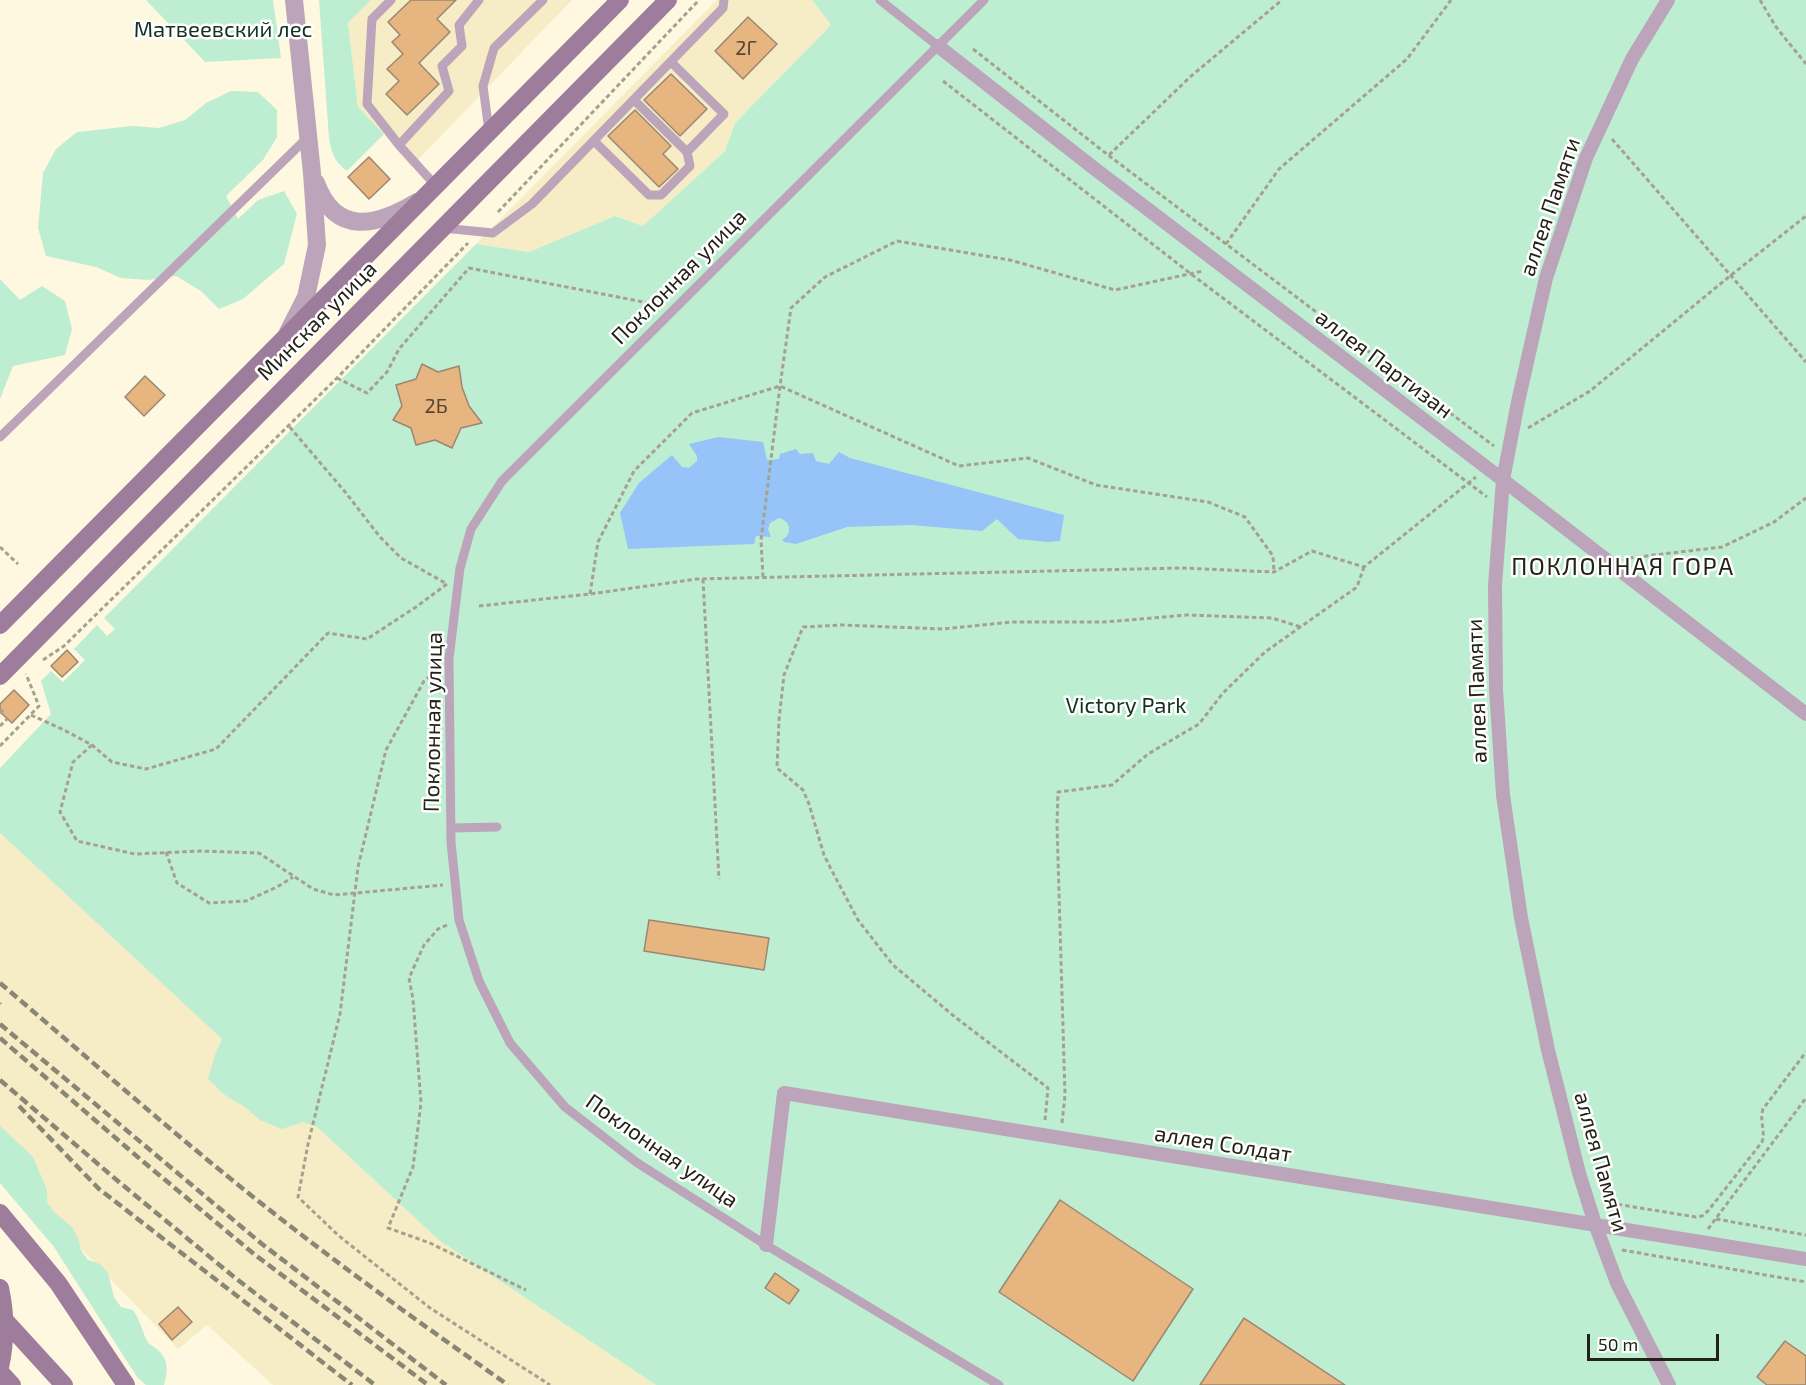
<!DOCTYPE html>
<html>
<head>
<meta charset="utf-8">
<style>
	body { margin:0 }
	#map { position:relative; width:1806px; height:1385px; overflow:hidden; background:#fef8e0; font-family:"Exo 2",sans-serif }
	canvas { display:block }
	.scale { position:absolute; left:1587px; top:1334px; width:132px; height:27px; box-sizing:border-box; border:3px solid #242116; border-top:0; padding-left:8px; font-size:18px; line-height:21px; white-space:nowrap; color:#242116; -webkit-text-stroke:4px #fff; paint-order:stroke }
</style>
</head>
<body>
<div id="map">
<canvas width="1806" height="1385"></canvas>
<div class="scale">50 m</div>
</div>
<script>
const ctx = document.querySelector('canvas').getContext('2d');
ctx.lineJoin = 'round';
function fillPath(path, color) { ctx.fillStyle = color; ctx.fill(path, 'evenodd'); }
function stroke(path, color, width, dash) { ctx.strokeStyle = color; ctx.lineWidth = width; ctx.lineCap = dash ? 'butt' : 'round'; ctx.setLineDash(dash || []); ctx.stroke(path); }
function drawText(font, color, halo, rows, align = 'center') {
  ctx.font = font + ' "Exo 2",sans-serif'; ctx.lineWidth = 5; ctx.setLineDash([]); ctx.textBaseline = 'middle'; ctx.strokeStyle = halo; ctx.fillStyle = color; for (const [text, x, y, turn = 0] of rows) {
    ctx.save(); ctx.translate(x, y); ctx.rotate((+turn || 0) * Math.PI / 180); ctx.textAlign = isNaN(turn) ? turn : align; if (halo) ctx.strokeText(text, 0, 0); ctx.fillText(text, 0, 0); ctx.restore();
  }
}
const built = new Path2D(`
	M371,0H572L411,167L384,134L358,107L348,23Z
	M717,0H812L831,25L735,123L725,151L643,226L615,216L529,252L476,244Z
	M0,833L440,1241L656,1385H273L207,1325L178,1349L0,1165Z`);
const green = new Path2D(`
	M146,0H273L281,58L205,62Z
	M319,0H371L348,23L358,107L384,134L347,171C334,161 332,154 329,138Z
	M812,0H1806V1385H656L440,1241L317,1127L303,1122L282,1129L260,1120L245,1107L226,1096L208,1079L215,1055L222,1039L0,833V768L51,714L41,681L51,671L63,682L85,660L74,649L97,625L107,636L115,629L104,618L476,244L529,252L615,216L643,226L725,151L735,123L831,25Z
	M231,91L258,92L277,110V137L263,160L226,196L238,219L258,200L284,191L297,214L284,264L243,299L219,309L201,291L176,276L148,280L121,278L96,267L46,256L38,228L43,173L56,149L77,132L132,126L159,128L185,120L206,103Z
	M0,279L20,300L42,286L65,301L72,329L65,355L13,366L0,399Z
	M0,1126L33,1157L47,1190V1202L54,1212L72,1227L78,1238L81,1250L88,1260L100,1264L108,1273L114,1297L121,1307L133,1310C140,1320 142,1331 147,1341C149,1345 154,1346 158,1350C169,1360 168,1372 164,1385H146L137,1377L54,1247L0,1183Z`);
const water = new Path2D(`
	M718,437L763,442L767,460L779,459L780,454L796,449L800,454L813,453L816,461L829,464L839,452L850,458L1064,515L1060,541L1048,542L1018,539L997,519L982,531L911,525L847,527L796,544L784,542L782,540C793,534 791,521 779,518L770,523L768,529L771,537L756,536L754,544L628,549L620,513L639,483L672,455L682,467L689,468L697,461V456L689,444Z`);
const building = new Path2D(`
	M411,0H456L437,19L450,32L419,63L439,84L407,115L386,94L399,81L387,69L403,54L392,42L400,35L388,22Z
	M748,17L777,44L743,79L715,51Z
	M671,74L707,109L680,136L644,100Z
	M635,110L671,146L663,154L678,169L659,187L608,136Z
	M369,157L390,179L369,199L348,177Z
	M422,364L438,372L459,366L462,387L469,406L482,423L461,428L452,448L435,440L416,445L411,428L393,420L402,406L396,385L416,379Z
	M145,376L165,395L144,416L125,397Z
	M67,650L78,662L62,677L51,666Z
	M14,690L29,705L12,723L0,712V704Z
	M649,920L769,938L764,970L644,951Z
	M1060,1200L1193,1289L1133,1381L999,1292Z
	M775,1273L799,1290L789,1304L765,1288Z
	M178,1307L192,1322L172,1340L159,1324Z
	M1244,1318L1345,1385H1200Z
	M1785,1341L1806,1356V1385H1767L1757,1377Z`);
const path = new Path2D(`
	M1760,0L1776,27L1806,64
	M973,49L1108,155L1494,446
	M943,81L1191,274L1487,497
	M1612,139L1806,362
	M1109,155L1190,77L1282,0
	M498,212L699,0
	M1226,244L1279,169L1407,59L1451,0
	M337,378L367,393L387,372L399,349L469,268L659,305
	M1528,428L1590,391L1730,276L1806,216
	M0,547L18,564
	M1629,558L1722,547L1774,522L1806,498
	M763,577L761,540L780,386L791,308L825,277L897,241L1010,260L1115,290L1203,271
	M703,579L719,879
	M590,594L598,542L634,471L692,413L780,386L959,466L1028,458L1096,485L1208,502L1245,517L1273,556L1274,572
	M479,606L590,594L697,579L1182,568L1274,572L1312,551L1364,567L1476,477
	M43,660L64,646L337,378L468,243
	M436,671L424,681L386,750L358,867L340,1014L308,1144L298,1197L339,1236L430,1308L550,1385
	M0,713L5,708
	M31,715L64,730L92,745L112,762L146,769L216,749L328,633L367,639L416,607L447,584L401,558L380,537L346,493L288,425
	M0,726L7,719
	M92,745L73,762L60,812L77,841L135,854L201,851L259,853L313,889L334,895L443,885
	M0,746L39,706L26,674
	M166,852L177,883L209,903L246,901L277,887L293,877
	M447,925L438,929L424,945L409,978L413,999L421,1103L413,1167L388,1228L430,1243L526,1290
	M0,1003L1,1004
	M1045,1120L1048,1088L955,1017L893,965L858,920L831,869L824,855L809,804L803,790L777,768L779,720L784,675L803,627L842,625L943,629L1012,622H1105L1187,615L1272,618L1301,627
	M1062,1123L1065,1095L1057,825L1058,792L1112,785L1148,754L1199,724L1223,693L1265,652L1357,587L1364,567
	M1603,1202L1696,1217L1702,1216L1708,1211L1762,1142C1766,1130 1759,1122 1763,1109L1806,1052
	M1716,1219L1806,1235
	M1708,1229L1806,1098
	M1622,1250L1806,1282`);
const service = new Path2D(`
	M391,0L372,19L367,104L399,145L436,186
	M880,0L938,46
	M984,0L502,481L471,529L460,568L449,659L451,842L459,920L479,981L510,1043L565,1107L636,1162L766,1245L999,1385
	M671,62L724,114L687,152
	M489,131L483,86L494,48L543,0
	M594,141L649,195H661L690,166L687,152L634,100
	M399,145L449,91L442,66L462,46L459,25L479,0
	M443,228L493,233L532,204L723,8L724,0
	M0,437L308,137
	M451,828L497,827`);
const pedestrian = new Path2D(`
	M1668,0L1632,59L1586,158L1546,278L1518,402L1503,480L1495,585L1496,689L1503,795L1521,918L1548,1050L1579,1173L1595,1224L1617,1283L1669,1385
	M938,46L1095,169L1503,480L1806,714
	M766,1245L784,1093C1124,1150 1465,1203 1806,1259`);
const tertiary = new Path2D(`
	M316,183C336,237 377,226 417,202
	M288,332L306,297L317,245L312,173L294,0`);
const secondary = new Path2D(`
	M0,625L620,0
	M0,676L668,0
	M0,1213L58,1283L126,1385
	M0,1288C6,1315 6,1340 0,1367
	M0,1315L64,1385
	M0,1372L12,1385`);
const rail = new Path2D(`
	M0,983C94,1063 187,1146 285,1222C358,1279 433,1332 508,1385
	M0,1024L262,1244L446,1385
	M0,1038L140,1159L254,1254L428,1385
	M0,1080L119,1182L234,1277L375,1385
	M19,1106L99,1189L352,1385`);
const numberNames = [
	["2Г",746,48],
	["2Б",436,406]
];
const parkNames = [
	["Матвеевский лес",223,30],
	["Victory Park",1126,706]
];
const streetNames = [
	["аллея Памяти",1550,207,-71],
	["Поклонная улица",679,277,-45],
	["Минская улица",317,321,-45],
	["аллея Партизан",1384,364,37],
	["аллея Памяти",1477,691,-92],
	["Поклонная улица",433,722,-89],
	["аллея Солдат",1223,1144,9],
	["Поклонная улица",662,1151,35],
	["аллея Памяти",1601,1162,74]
];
const neighbourhoodNames = [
	["ПОКЛОННАЯ ГОРА",1623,567]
];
fillPath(built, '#f6edc7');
fillPath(green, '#bdeed1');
fillPath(water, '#96c3f8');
fillPath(building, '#e6b580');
stroke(building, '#9b8771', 1.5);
stroke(path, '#a6a18e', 3, [4.5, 3]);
stroke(service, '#bca5ba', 9);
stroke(pedestrian, '#bca5ba', 14);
stroke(tertiary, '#bca5ba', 18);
stroke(secondary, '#9e7c9c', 18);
stroke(rail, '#8a8675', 4.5, [9, 4.5]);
drawText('20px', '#544630', null, numberNames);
drawText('22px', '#123121', '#fff', parkNames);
drawText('22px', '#242116', '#fff', streetNames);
ctx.letterSpacing = '1.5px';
drawText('24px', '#242116', '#fff', neighbourhoodNames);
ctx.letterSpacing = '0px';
</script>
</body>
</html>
